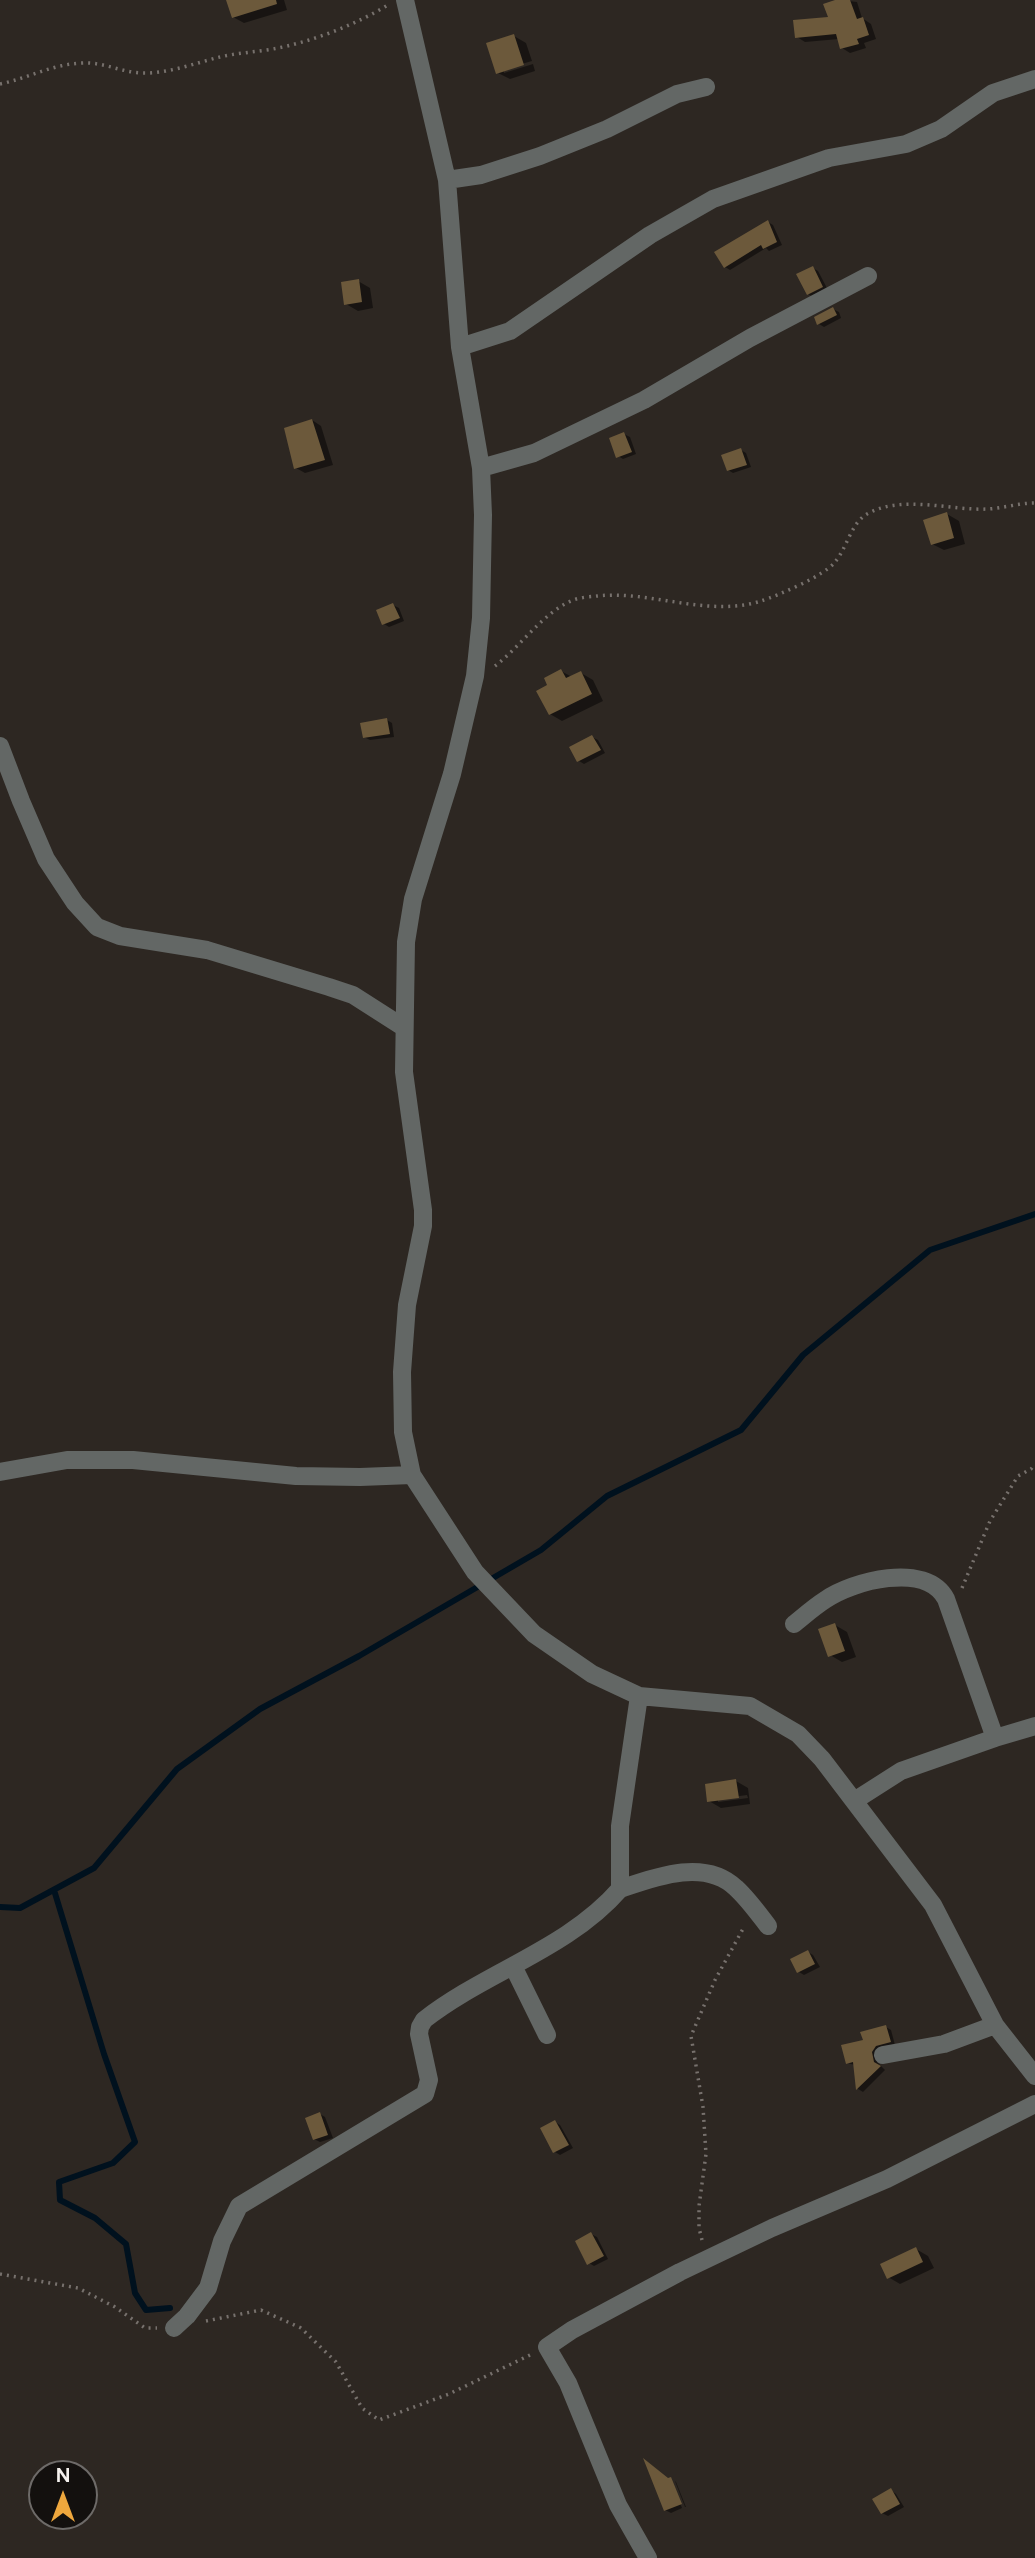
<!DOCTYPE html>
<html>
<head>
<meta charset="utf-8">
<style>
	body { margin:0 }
	#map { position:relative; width:1035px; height:2558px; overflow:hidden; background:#2d2722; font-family:Figtree,sans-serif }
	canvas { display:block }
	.north { position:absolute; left:28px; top:2460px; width:70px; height:70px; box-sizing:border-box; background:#13100e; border:2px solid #6d6a68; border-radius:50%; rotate:0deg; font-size:19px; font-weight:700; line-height:28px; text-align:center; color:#f5f1ee }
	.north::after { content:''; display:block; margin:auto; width:24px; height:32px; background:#eea73d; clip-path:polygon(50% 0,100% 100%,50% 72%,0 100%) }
</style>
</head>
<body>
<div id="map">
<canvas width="1035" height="2558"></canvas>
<div class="north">N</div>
</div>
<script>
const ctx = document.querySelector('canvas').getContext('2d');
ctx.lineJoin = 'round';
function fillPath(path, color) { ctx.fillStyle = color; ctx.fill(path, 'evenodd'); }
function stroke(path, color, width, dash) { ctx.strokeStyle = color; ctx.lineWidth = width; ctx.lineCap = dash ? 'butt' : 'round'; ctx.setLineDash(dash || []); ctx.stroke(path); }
const shadow = new Path2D(`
	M227,0H284L287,10L244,23L233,17Z
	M840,0L857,2L862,18L871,24L876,39L864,43L866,48L850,53L842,48L839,39L805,42L797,37L830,19Z
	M514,36L526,43L532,61L504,69V73L533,64L535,71L510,79L498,73Z
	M768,222L773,225L782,245L769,251L766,248L730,270L725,267Z
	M813,268L818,271L828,290L813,297L808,294Z
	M358,281L370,288L373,308L358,311L346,304Z
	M833,309L839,312L841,318L824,327L819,324Z
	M312,420L321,426L333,465L305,473L296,468Z
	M624,434L630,437L636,454L623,459L618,456Z
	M741,450L746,453L751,467L733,473L728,470Z
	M947,514L959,521L965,544L944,550L932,544Z
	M393,605L399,608L404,621L389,627L384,624Z
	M561,671L572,677L581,673L593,680L603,701L562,721L550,714V686Z
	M387,720L392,723L394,737L370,740L364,737Z
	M592,737L598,740L605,753L584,764L579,761Z
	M835,1625L847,1632L856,1657L842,1662L830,1655Z
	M736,1781L748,1788L750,1804L721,1808L709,1801ZM747,1795L748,1798L718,1802V1799Z
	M808,1952L813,1955L820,1967L804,1975L799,1972Z
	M886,2027L891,2030L895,2045L880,2049L877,2062L885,2070L863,2092L858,2089L855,2065L847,2063Z
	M320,2114L325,2117L333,2138L320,2142L314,2139Z
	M555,2122L560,2125L573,2148L560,2155L555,2152Z
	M591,2234L597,2237L608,2259L594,2266L589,2263Z
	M916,2249L928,2256L934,2268L900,2284L888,2277Z
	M671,2479L682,2508L671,2513L665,2510L669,2480Z
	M675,2481L676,2482L686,2507H685Z
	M891,2490L896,2494L904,2507L888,2516L882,2513Z`);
const stream = new Path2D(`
	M54,1890L104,2054L135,2142L113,2163L59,2182L60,2200L95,2218L126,2244L135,2293L146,2310L170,2308
	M0,1907L20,1908L94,1868L177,1769L260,1709L359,1656L541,1550L607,1496L741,1430L803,1355L930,1250L1035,1214`);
const building = new Path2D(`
	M226,0H276L277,4L232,18Z
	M835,0H850L857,19L863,17L869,35L857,39L859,44L840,49L836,34L795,38L793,20L828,17L823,4Z
	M514,34L524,65L496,74L486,43Z
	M768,220L777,242L763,249L761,245L724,268L714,252Z
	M813,266L823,287L807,295L796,274Z
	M359,279L362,302L344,305L341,282Z
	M833,307L837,315L817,325L814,317Z
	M312,419L325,460L294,469L284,428Z
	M624,432L632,452L616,458L609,438Z
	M741,448L747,465L727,471L721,455Z
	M947,512L954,538L931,545L923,520Z
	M393,603L400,618L382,625L376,610Z
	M561,669L566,678L581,671L592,694L549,715L536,691L547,685L544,678Z
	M387,718L390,734L363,738L360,723Z
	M592,735L601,750L577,762L569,747Z
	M835,1623L845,1651L828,1657L818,1629Z
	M736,1779L739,1798L707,1802L705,1784Z
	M808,1950L815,1964L797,1973L790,1959Z
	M886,2025L891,2042L876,2046L872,2052L874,2062L881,2066L856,2090L853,2062L846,2064L841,2045L863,2040L860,2032Z
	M320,2112L328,2135L313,2140L305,2118Z
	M555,2120L569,2145L553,2153L540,2128Z
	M591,2232L604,2256L587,2265L575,2241Z
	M916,2247L923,2262L887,2279L880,2264Z
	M643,2458L668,2478L671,2477L682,2504L664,2511Z
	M891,2488L900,2504L881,2514L872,2499Z`);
const path = new Path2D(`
	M0,84C29,78 52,64 83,63C103,62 121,72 141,73C168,74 195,63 220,57C237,53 255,52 273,49C311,42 355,25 388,5
	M495,666C521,646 543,613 571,601C579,597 589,597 597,596C651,590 708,618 761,601C779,595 824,576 835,562C847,548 851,523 867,514C902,494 950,511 988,509C1004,508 1019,503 1035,503
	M962,1588L990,1521L1018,1476L1031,1469L1035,1464
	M702,2240L699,2228V2206L706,2154L703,2107L691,2036L715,1980L744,1927
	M0,2274L78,2288L115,2307L145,2328H157
	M206,2321L261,2310L301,2328L336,2362L362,2408L379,2420L449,2394L530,2355`);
const minor = new Path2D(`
	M405,0L447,180L460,347L481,468L483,515L481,618L475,676L452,774L413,899L406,942L404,1072L423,1210V1226L407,1305L402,1372L403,1432L412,1475L475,1572L534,1634L592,1674L639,1696L750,1706L798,1734L822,1759L933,1905L995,2025L1035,2076
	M447,180L481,175L540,156L607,129L677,94L706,87
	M460,347L510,331L650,235L713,199L829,158L906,144L941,129L993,93L1035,79
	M481,468L534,453L644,400L750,338L868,276
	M0,746L21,801L46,859L75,903L97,927L120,936L207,950L329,987L353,995L403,1027
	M0,1472L67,1460H133L296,1476L360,1477L412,1475
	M794,1624C804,1616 814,1607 825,1600C852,1581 926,1561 946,1599L995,1738
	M854,1801L901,1771L995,1738L1035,1726
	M620,1889C655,1877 705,1858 736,1888C748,1899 758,1913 768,1926
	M513,1966L547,2035
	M883,2055L944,2044L995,2025
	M174,2328L187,2316L208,2288L222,2241L239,2206L425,2094L429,2080L419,2034L420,2027L424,2020C485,1972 568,1949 620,1889V1826L639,1696
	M648,2558L618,2505L568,2383L547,2347L572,2330L680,2272L772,2228L887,2179L1035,2104`);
fillPath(shadow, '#0007');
stroke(stream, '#00111e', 6);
fillPath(building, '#6c593b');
stroke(path, '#77716d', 3.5, [2, 5]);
stroke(minor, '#636765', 18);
</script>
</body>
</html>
